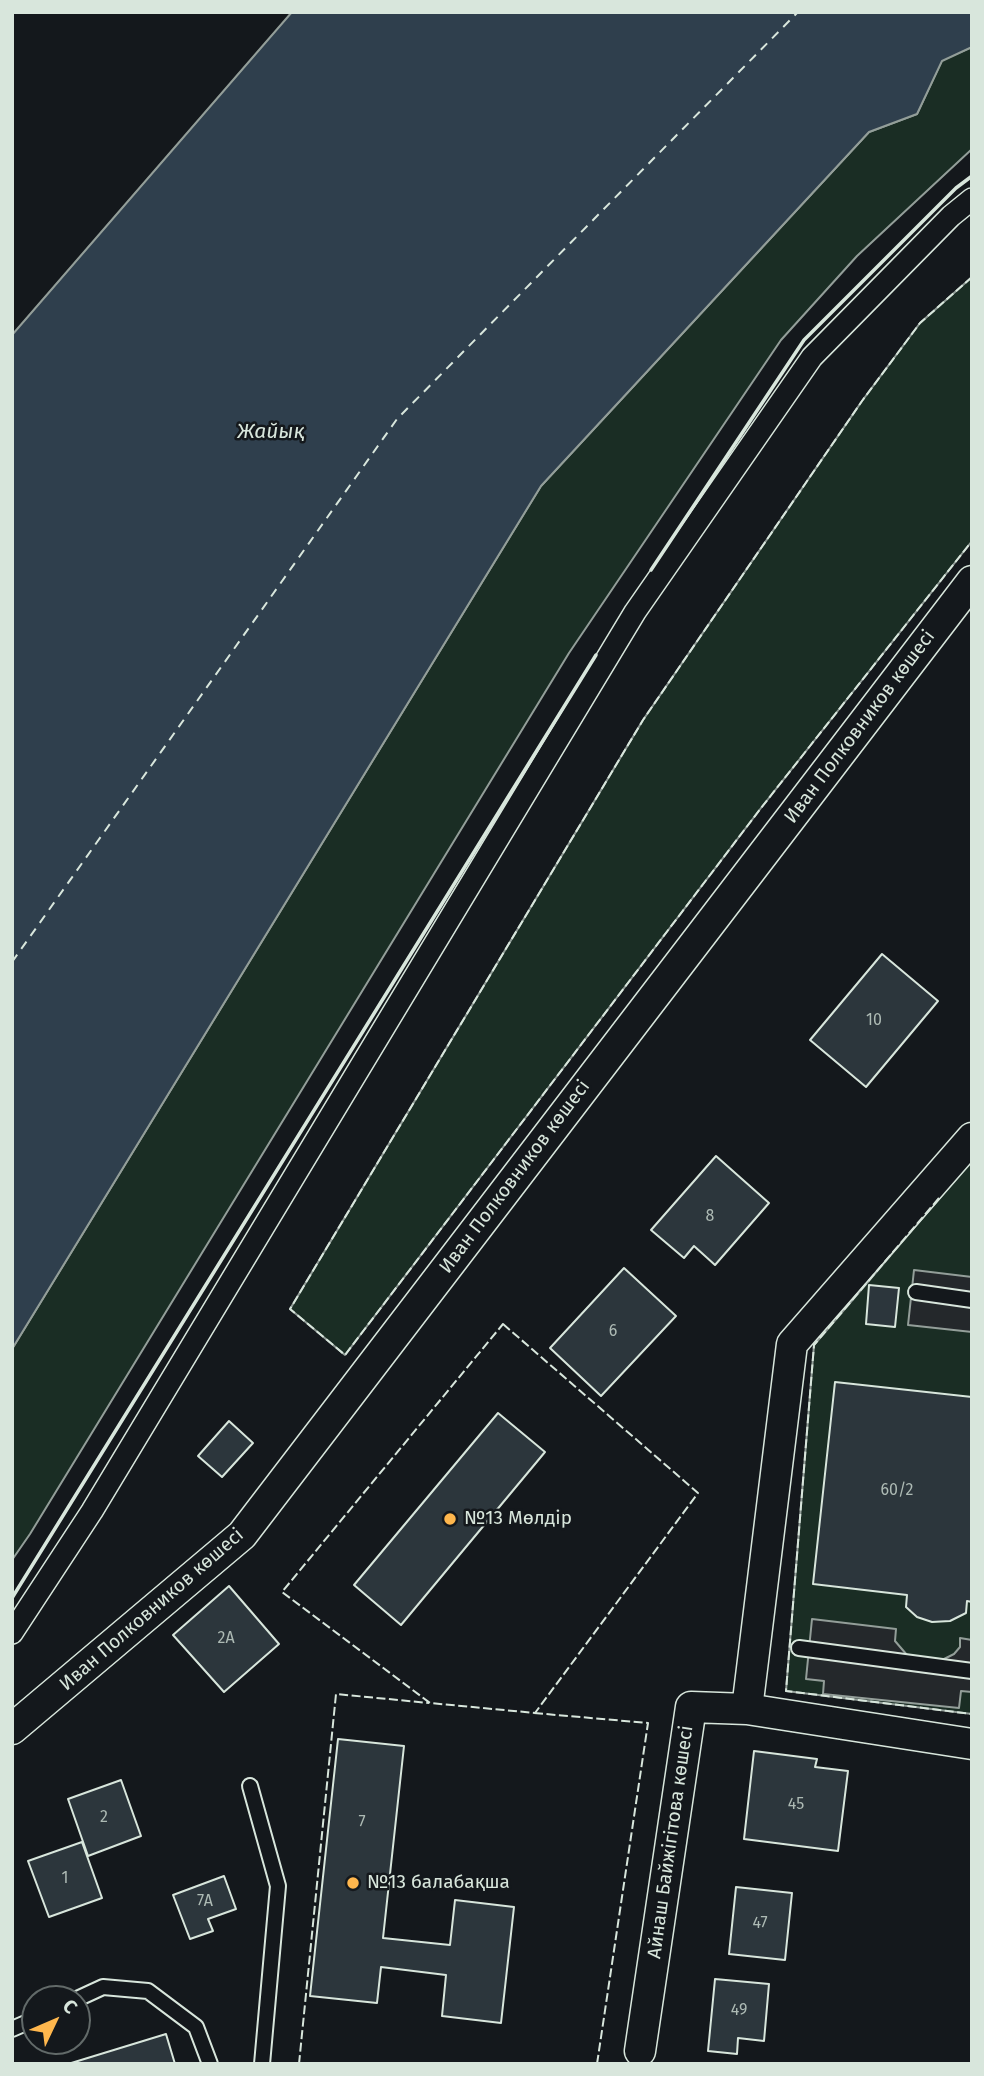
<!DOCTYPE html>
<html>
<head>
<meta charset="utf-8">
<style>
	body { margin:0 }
	#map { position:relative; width:984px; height:2076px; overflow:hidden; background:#14181c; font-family:"Fira Sans",sans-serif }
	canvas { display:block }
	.frame { position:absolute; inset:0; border:14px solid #d8e6dc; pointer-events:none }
	.north { position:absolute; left:21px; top:1985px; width:70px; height:70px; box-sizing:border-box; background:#14181c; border:2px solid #626a69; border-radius:50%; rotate:46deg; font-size:19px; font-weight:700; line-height:28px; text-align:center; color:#d8e6dc }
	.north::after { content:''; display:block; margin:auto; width:24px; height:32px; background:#ffb74d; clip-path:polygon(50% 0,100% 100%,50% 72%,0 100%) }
</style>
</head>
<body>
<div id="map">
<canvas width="984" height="2076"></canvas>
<div class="frame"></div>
<div class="north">С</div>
</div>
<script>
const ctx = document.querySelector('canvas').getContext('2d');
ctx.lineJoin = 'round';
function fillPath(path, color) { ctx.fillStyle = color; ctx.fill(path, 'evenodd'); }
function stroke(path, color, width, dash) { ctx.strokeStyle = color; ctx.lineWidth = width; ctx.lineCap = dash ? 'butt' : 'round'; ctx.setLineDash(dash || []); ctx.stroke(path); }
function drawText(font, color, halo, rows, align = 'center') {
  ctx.font = font + ' "Fira Sans",sans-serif'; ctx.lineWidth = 5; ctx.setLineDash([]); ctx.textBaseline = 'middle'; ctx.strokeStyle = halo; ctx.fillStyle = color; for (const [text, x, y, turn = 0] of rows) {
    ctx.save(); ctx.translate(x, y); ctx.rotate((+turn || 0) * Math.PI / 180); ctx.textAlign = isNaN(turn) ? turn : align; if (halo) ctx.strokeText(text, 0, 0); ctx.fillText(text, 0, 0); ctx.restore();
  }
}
const green = new Path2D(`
	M972,47V149L857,256L781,340L569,653L30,1534L12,1560V1349L541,486L869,132L917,114L942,60Z
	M972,277V541L761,808L345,1355L290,1309L643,720L862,401L920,323Z
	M972,1160V1714L786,1691L814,1345Z`);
const parking = new Path2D(`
	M914,1270L972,1277V1332L908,1325Z
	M812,1619L896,1629L895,1641L907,1655L942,1660L954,1654L960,1647V1638L972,1640V1692L961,1691L959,1708L823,1694L824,1681L806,1679Z`);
const water = new Path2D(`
	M292,12H972V47L942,61L917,114L869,132L541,486L12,1349V335Z`);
const ferry = new Path2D(`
	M12,962L397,419L798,12`);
const building = new Path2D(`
	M882,954L938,1001L866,1087L810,1040Z
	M716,1156L769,1203L715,1265L694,1246L684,1258L651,1230Z
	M624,1268L676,1316L601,1396L550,1348Z
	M869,1285L899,1288L895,1327L866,1324Z
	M835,1382L972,1397V1602L967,1601L966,1613L950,1621L932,1622L917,1617L906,1607L907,1595L813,1584Z
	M498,1413L545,1452L401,1625L354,1585Z
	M229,1421L253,1443L222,1477L198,1456Z
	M229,1586L279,1644L224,1692L173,1635Z
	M338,1739L404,1746L383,1938L450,1945L455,1900L514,1907L501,2023L442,2016L446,1975L381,1967L377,2003L310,1996Z
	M754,1751L817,1759L815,1767L848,1771L838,1851L744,1839Z
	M121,1780L141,1836L88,1856L68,1799Z
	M82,1842L102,1898L49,1917L28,1861Z
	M224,1876L236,1909L208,1919L213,1931L190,1939L173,1895Z
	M736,1887L792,1893L785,1960L729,1954Z
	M715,1979L769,1984L764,2041L738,2038L737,2054L708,2051Z
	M166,2034L175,2064H68Z`);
const service = new Path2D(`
	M916,1292L972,1300
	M799,1648L972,1671
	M250,1786L278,1886L262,2064
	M77,1999L103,1987L148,1991L196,2027L210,2064
	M12,2029L35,2019`);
const pedestrian = new Path2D(`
	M12,1633L92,1511L635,612L812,357L951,216L972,199`);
const minor = new Path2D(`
	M747,1709L792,1344L972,1138
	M12,1729L242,1535L972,581
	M640,2051L691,1707L747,1709L972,1744`);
const fence = new Path2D(`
	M972,277L920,323L862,401L643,720L290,1309L345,1355L761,808L972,541
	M939,1198L814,1345L786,1691L972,1714
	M503,1324L698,1493L535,1713L430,1703L282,1592Z
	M534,1713L648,1723L597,2064
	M299,2064L336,1694L429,1703`);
const wall = new Path2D(`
	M651,570L804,340L956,188L972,176
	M12,1598L596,655`);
const markers = [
	[450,1519,7,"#ffb74d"],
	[353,1883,7,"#ffb74d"]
];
const numberNames = [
	["10",874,1021],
	["8",710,1217],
	["6",613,1332],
	["60/2",897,1491],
	["2А",226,1639],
	["45",796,1805],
	["2",104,1818],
	["7",362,1823],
	["1",65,1879],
	["7А",205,1902],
	["47",760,1924],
	["49",739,2011]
];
const streetNames = [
	["Иван Полковников көшесі",860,727,-53],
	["Иван Полковников көшесі",515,1177,-53],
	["Иван Полковников көшесі",152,1610,-41],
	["Айнаш Байжігітова көшесі",671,1842,-82]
];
const poiNames = [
	["№13 Мөлдiр",464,1519],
	["№13 балабақша",367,1883]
];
const waterNames = [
	["Жайық",271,432]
];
fillPath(green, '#1a2d24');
stroke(green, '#939e99', 2);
fillPath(parking, '#24282b');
stroke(parking, '#939e99', 2);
fillPath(water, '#2f3f4d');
stroke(water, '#939e99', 2);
stroke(ferry, '#d8e6dc', 2, [9, 7]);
fillPath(building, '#2c363c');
stroke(building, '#d8e6dc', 2);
stroke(service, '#d8e6dc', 18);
stroke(pedestrian, '#d8e6dc', 24);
stroke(minor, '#d8e6dc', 33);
stroke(service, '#14181c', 14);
stroke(pedestrian, '#14181c', 21);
stroke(minor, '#14181c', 30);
stroke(fence, '#d8e6dc', 2, [9, 3.5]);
stroke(wall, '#d8e6dc', 3.5);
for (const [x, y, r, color] of markers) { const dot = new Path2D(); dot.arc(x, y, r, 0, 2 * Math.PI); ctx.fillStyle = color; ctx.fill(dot); stroke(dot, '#14181c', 2.5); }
drawText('16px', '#adbab4', null, numberNames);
drawText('19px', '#d8e6dc', '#14181c', streetNames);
drawText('19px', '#d8e6dc', '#14181c', poiNames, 'left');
drawText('italic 21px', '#d8e6dc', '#14181c', waterNames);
</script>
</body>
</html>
